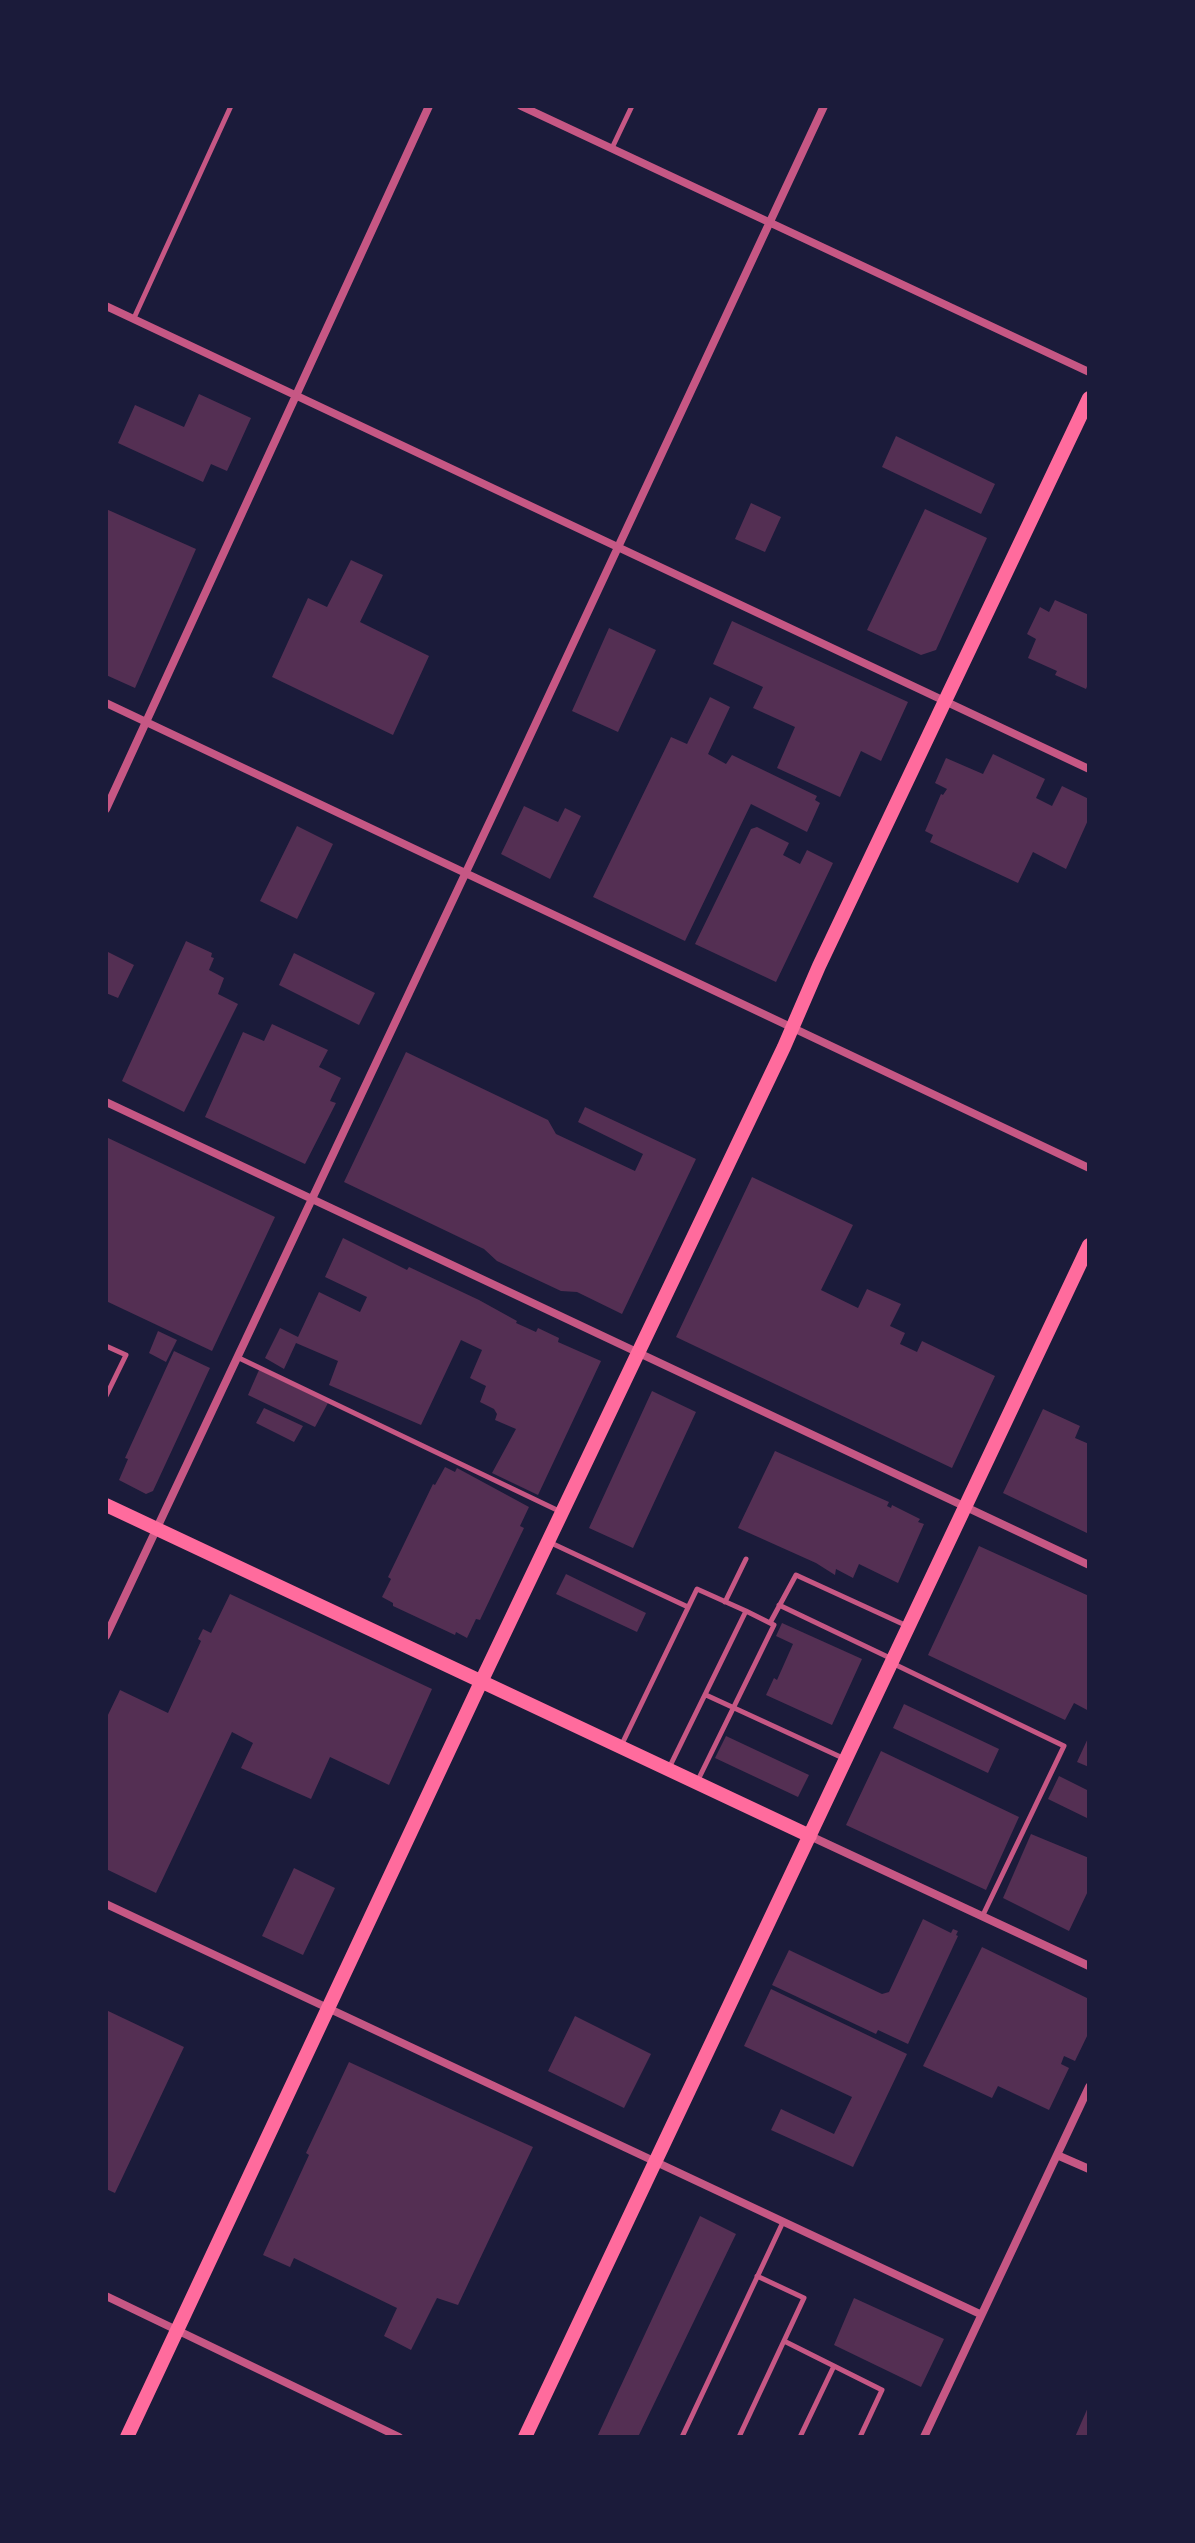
<!DOCTYPE html>
<html>
<head>
<meta charset="utf-8">
<style>
	body { margin:0 }
	#map { position:relative; width:1195px; height:2543px; overflow:hidden; background:#1b1b3a; font-family:"Nunito Sans",sans-serif }
	canvas { display:block }
	.frame { position:absolute; inset:0; border:108px solid #1b1b3a; pointer-events:none }
</style>
</head>
<body>
<div id="map">
<canvas width="1195" height="2543"></canvas>
<div class="frame"></div>
</div>
<script>
const ctx = document.querySelector('canvas').getContext('2d');
ctx.lineJoin = 'round';
function fillPath(path, color) { ctx.fillStyle = color; ctx.fill(path, 'evenodd'); }
function stroke(path, color, width, dash) { ctx.strokeStyle = color; ctx.lineWidth = width; ctx.lineCap = dash ? 'butt' : 'round'; ctx.setLineDash(dash || []); ctx.stroke(path); }
const building = new Path2D(`
	M199,394L251,418L227,471L211,464L203,482L118,443L135,405L184,427Z
	M896,436L995,484L981,514L882,467Z
	M751,503L781,517L765,552L735,539Z
	M106,509L196,549L135,688L106,675Z
	M925,509L987,538L936,650L921,655L867,630Z
	M351,560L383,575L360,622L429,656L393,735L272,677L308,598L327,607Z
	M1055,600L1089,615V682L1086,689L1055,675L1057,671L1028,658L1036,639L1027,634L1040,607L1049,612Z
	M732,621L908,702L881,761L861,751L840,797L777,768L795,727L753,708L763,687L713,664Z
	M609,628L656,650L618,732L572,711Z
	M710,697L730,707L708,754L726,764L732,755L817,796L815,800L820,803L807,832L751,804L685,941L593,897L671,737L687,744Z
	M993,754L1045,779L1036,798L1052,806L1062,786L1089,799V818L1066,869L1033,852L1018,883L930,842L933,835L925,831L941,794L943,795L947,789L935,783L946,758L983,774Z
	M524,806L558,822L565,808L581,816L550,879L501,854Z
	M297,826L333,844L297,919L260,901Z
	M757,827L789,843L783,855L800,864L807,850L833,863L776,982L695,944L751,829Z
	M186,941L212,953L211,957L214,958L209,970L224,978L218,994L238,1004L184,1112L122,1081Z
	M106,951L134,965L118,998L106,993Z
	M294,953L375,993L359,1025L279,985Z
	M272,1024L328,1050L319,1067L341,1078L330,1101L336,1103L305,1164L205,1117L243,1032L264,1041Z
	M406,1052L548,1120L556,1134L635,1171L643,1154L578,1122L585,1107L696,1159L622,1314L577,1292L561,1291L497,1261L484,1249L344,1182Z
	M106,1137L275,1217L212,1351L106,1301Z
	M752,1177L853,1225L821,1290L858,1308L867,1289L901,1304L890,1326L905,1333L900,1344L917,1352L922,1341L995,1376L952,1468L676,1337Z
	M343,1238L407,1270L409,1267L479,1300L517,1321L516,1323L536,1332L538,1328L559,1338L558,1342L601,1361L538,1495L492,1473L516,1429L495,1420L497,1414L494,1409L480,1402L486,1386L470,1378L482,1350L461,1340L421,1425L329,1385L338,1361L296,1343L284,1369L265,1358L280,1328L298,1337L319,1292L360,1312L367,1297L325,1277Z
	M158,1331L177,1340L166,1362L149,1353Z
	M174,1351L210,1368L153,1491L146,1494L119,1480L128,1459L125,1458Z
	M259,1370L328,1403L315,1427L248,1395Z
	M652,1391L696,1412L633,1548L589,1528Z
	M264,1408L303,1426L294,1442L256,1423Z
	M1043,1409L1080,1426L1075,1438L1089,1444V1534L1003,1493Z
	M775,1451L889,1502L887,1506L891,1508L892,1505L920,1519L918,1522L924,1524L898,1583L859,1564L853,1578L836,1569L835,1575L816,1563L738,1528Z
	M445,1467L455,1472L457,1468L529,1507L520,1526L524,1528L480,1620L476,1619L467,1638L456,1632L455,1635L393,1606V1603L382,1597L391,1579L388,1577L433,1484L435,1485Z
	M979,1546L1089,1596V1711L1074,1703L1065,1720L928,1655Z
	M566,1574L646,1613L637,1632L556,1594Z
	M230,1594L432,1689L389,1785L330,1757L311,1799L241,1768L253,1743L232,1732L156,1893L106,1869V1719L120,1690L168,1713L201,1641L198,1639L203,1629L211,1633Z
	M782,1623L862,1659L832,1725L766,1695L774,1678L777,1680L793,1644L776,1636Z
	M904,1704L999,1749L988,1773L893,1728Z
	M726,1736L809,1775L798,1797L715,1758Z
	M1089,1736V1767L1077,1762Z
	M881,1751L1019,1817L986,1890L846,1825Z
	M1059,1776L1089,1791V1819L1048,1799Z
	M1031,1834L1089,1858V1889L1069,1931L1003,1898Z
	M294,1868L335,1888L303,1955L262,1936Z
	M923,1919L951,1933L953,1929L958,1931L956,1935L958,1936L908,2044L878,2030L876,2034L772,1985L789,1950L882,1994L889,1992Z
	M982,1947L1089,1999V2032L1075,2061L1064,2056L1061,2064L1069,2068L1049,2110L998,2086L992,2098L923,2066Z
	M771,1989L907,2054L853,2167L771,2130L781,2109L834,2134L852,2097L744,2046Z
	M106,2010L184,2047L115,2193L106,2189Z
	M575,2016L651,2054L624,2108L548,2071Z
	M349,2062L533,2147L458,2305L437,2298L411,2350L384,2336L397,2308L294,2258L290,2267L263,2255L309,2155L306,2153Z
	M700,2216L736,2234L638,2437H597Z
	M854,2298L944,2339L921,2387L834,2345Z
	M1089,2405V2437H1075Z`);
const service = new Path2D(`
	M612,148L632,106
	M134,318L231,106
	M106,1346L126,1355L106,1396
	M239,1358L559,1511
	M549,1542L688,1607
	M725,1602L746,1559
	M779,1605L890,1658
	M770,1623L796,1575L905,1625
	M894,1664L1064,1746L982,1917
	M706,1695L845,1759
	M621,1746L697,1589L746,1611L669,1768
	M697,1782L774,1625L746,1611
	M784,2341L882,2390L860,2437
	M682,2437L783,2222
	M739,2437L804,2298L757,2276
	M800,2437L834,2366`);
const minor = new Path2D(`
	M521,106L1089,372
	M106,306L1089,769
	M106,703L1089,1168
	M106,809L429,106
	M106,1102L1089,1565
	M106,1636C349,1128 585,616 824,106
	M810,1836L1089,1966
	M106,1904L980,2314
	M1057,2155L1089,2169
	M106,2296L399,2437
	M924,2437L1089,2087`);
const primary = new Path2D(`
	M106,1505L810,1836
	M127,2437L481,1682L784,1047L819,966L1089,398
	M525,2437L1089,1245`);
fillPath(building, '#542f53');
stroke(service, '#c65784', 5);
stroke(minor, '#c65784', 8);
stroke(primary, '#ff6b9d', 14);
</script>
</body>
</html>
